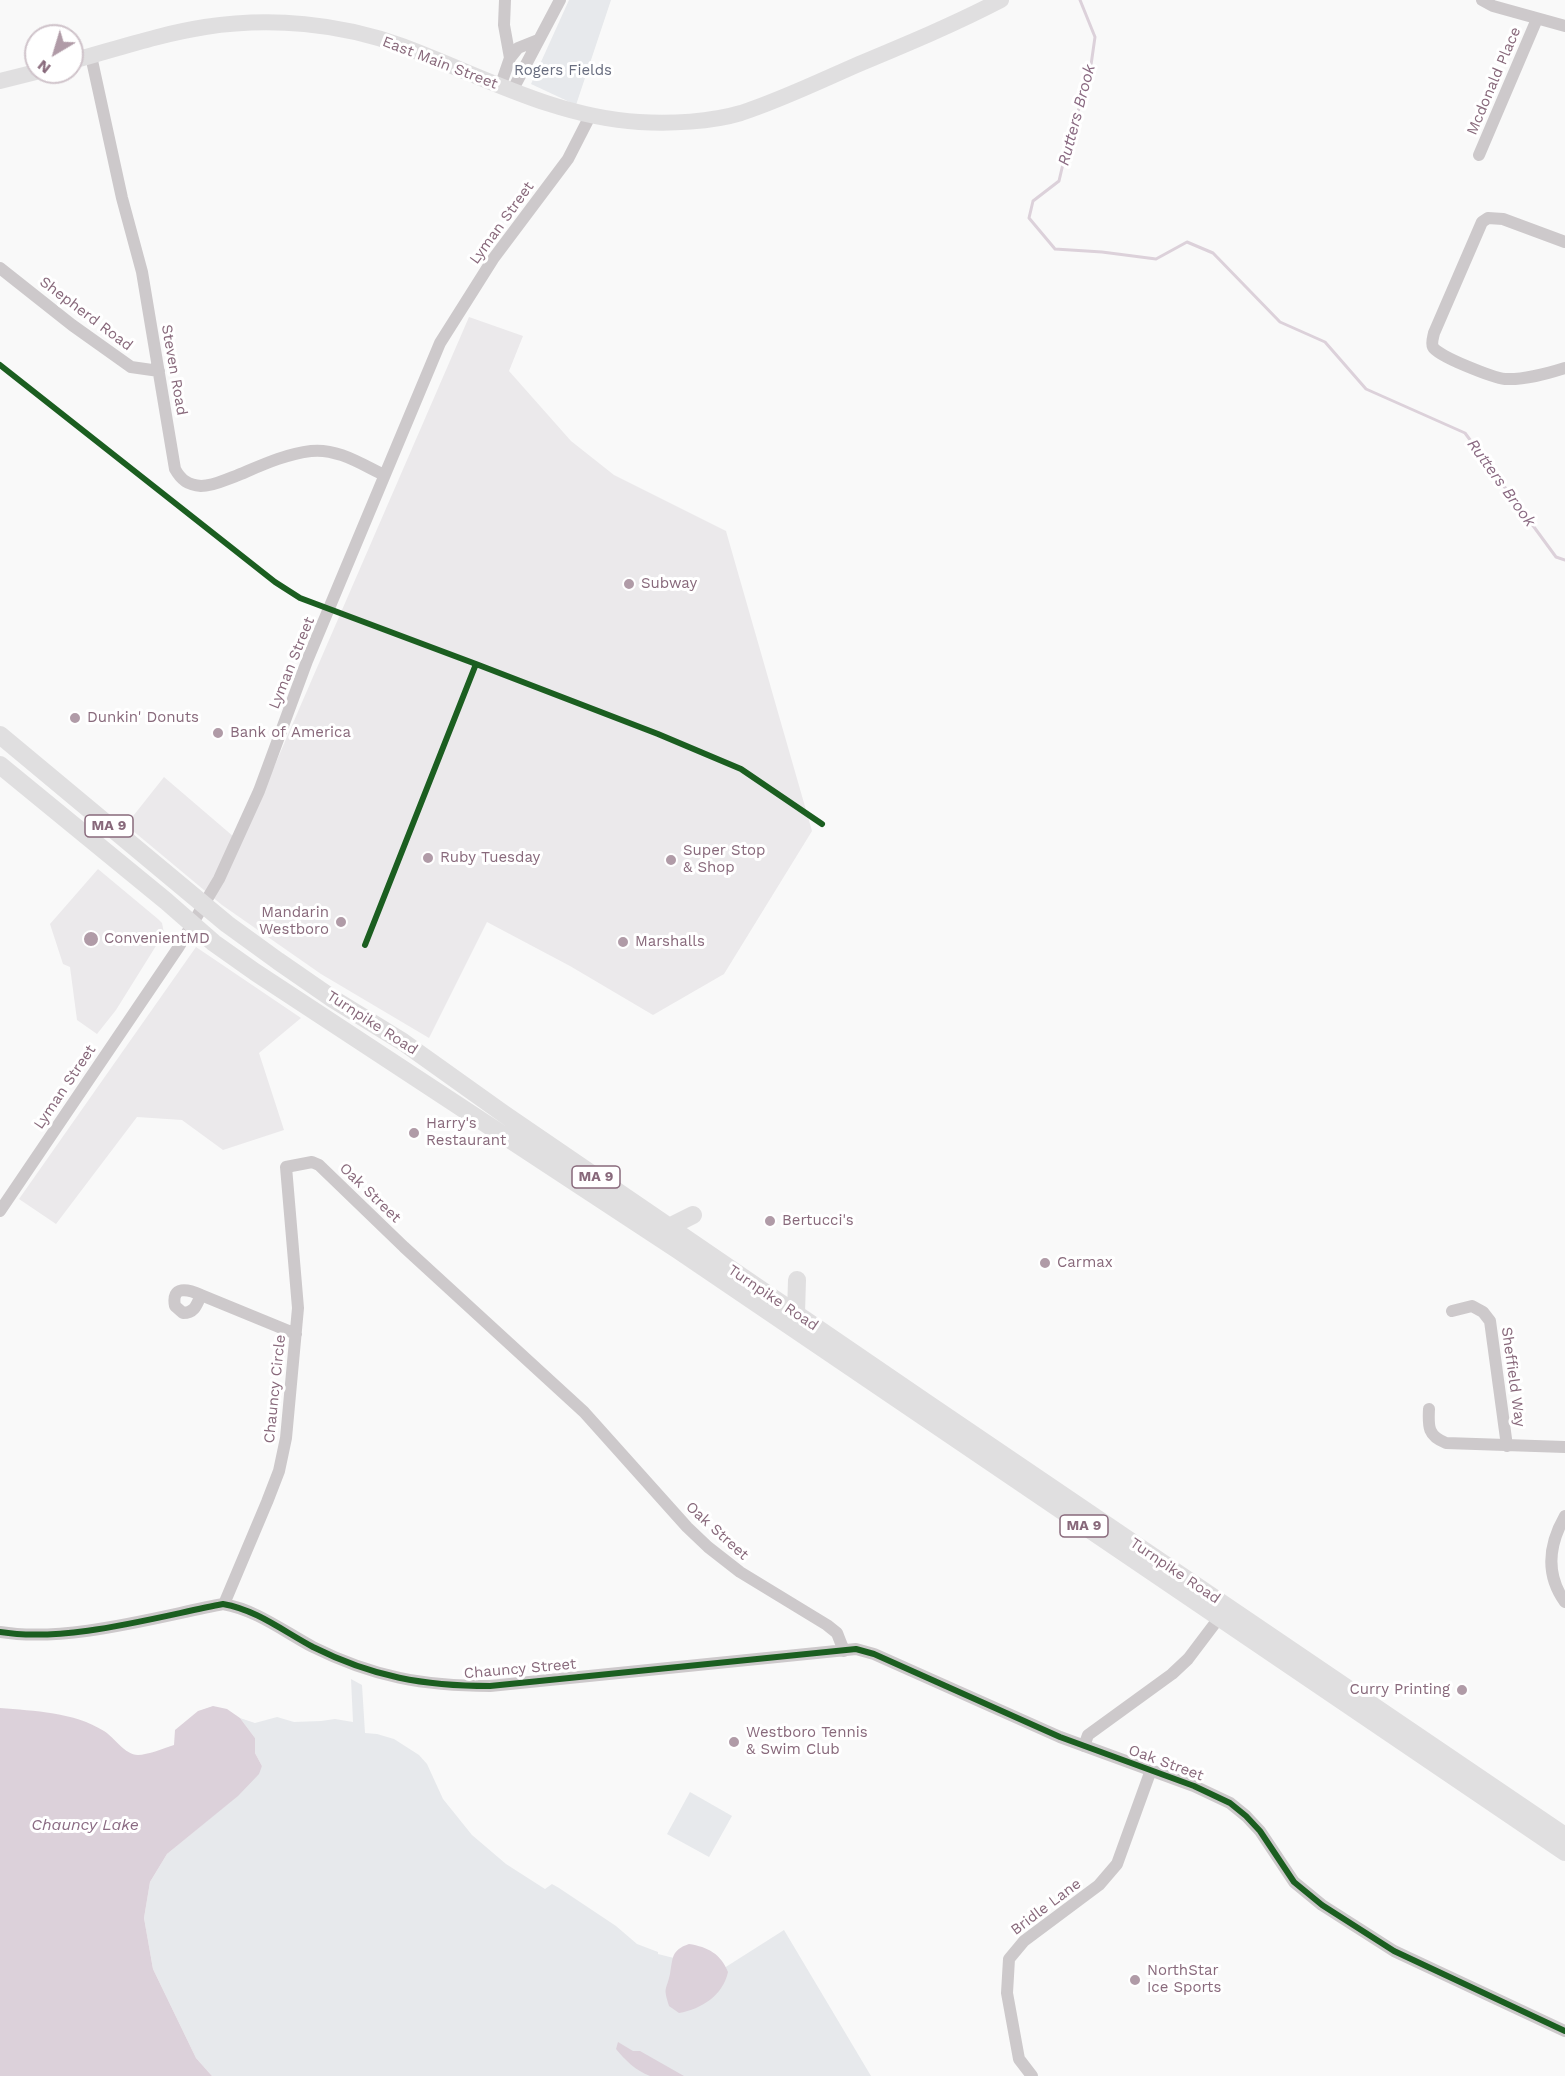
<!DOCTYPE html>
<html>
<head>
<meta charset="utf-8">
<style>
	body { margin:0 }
	#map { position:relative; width:1565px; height:2076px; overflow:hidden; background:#f9f9f9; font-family:"Work Sans",sans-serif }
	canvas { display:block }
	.north { position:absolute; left:24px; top:24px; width:60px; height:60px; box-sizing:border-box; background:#fff; border:2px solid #cfc3ca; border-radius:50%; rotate:218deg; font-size:16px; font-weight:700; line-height:24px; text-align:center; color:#88697b }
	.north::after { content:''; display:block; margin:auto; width:21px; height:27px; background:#b09ba7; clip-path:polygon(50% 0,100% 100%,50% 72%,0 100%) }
</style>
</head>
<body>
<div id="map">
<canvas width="1565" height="2076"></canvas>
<div class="north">N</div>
</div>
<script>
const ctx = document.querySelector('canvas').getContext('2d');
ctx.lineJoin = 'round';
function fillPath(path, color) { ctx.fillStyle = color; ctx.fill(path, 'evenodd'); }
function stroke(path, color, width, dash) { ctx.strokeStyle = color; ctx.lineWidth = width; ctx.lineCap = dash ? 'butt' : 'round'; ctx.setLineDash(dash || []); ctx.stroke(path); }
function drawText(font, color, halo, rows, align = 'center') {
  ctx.font = font + ' "Work Sans",sans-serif'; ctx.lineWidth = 6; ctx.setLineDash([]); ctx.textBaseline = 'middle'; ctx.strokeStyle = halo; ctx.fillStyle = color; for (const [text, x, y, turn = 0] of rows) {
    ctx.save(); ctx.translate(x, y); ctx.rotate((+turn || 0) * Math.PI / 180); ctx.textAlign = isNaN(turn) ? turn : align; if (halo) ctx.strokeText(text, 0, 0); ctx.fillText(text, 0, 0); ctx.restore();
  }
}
const built = new Path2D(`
	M469,317L523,336L509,371L571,441L614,475L726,531L812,831L724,974L653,1015L570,966L487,922L429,1038L321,974L222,905L126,825L164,777L241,843Z
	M98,869L158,919L162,923L164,933L116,1010L97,1034L77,1020L70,967L63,964L50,924Z
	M196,947L301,1018L259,1053L284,1130L223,1150L182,1120L137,1117L56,1224L19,1199Z`);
const green = new Path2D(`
	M569,0H611L576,105L531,84Z
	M351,1679L362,1685L365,1733L377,1734L394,1739L419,1755L427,1764L443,1799L472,1835L506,1864L545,1889L552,1884L559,1888L616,1926L637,1944L658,1952V1954L721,1970L784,1930L871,2076H212L196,2058L153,1969L144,1918L150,1882L167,1854L237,1796L262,1766L255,1753V1738L240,1718L255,1723L277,1717L294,1722L321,1721L335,1719L353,1722Z
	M690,1792L732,1816L709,1857L667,1834Z`);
const water = new Path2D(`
	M213,1706L227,1709L240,1718L255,1738V1753L262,1766L259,1774L238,1796L167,1854L150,1882L144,1918L153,1969L196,2058L212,2076H0V1708C34,1711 74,1712 104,1731C114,1737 125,1755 138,1755C147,1755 165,1748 174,1745L175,1730L198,1711Z
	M689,1944C708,1947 721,1954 728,1972C723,1995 702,2009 679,2013L669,2006C663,1986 666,1992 670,1974C673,1958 671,1950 689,1944Z
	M618,2042L633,2051H640L684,2076C674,2076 659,2076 650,2076C636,2071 624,2059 616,2049Z`);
const stream = new Path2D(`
	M1080,0L1095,37L1089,79L1069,138L1059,181L1033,201L1029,218L1055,249L1102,252L1156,259L1187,242L1213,253L1280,322L1325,342L1366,389L1465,433L1556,557L1565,560`);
const minor = new Path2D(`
	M1482,0L1493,6L1565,26
	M91,56L122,198L142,272L175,469C181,480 188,485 201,486C214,486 224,480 236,476C260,466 285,454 311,451C337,448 361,464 384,475
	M510,58L518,48L538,40
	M500,87L510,58L504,25L505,0
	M512,91L560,0
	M1479,155L1537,19
	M1565,242L1503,219L1488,218L1482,222L1434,333C1433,338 1431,343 1433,347C1437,356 1494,378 1505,379C1525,380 1546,374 1565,368
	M0,268L72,325L131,367L159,371
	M0,1211L178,948L219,879L259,791L307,661L440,343L493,259L568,159L590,116
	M201,1295C197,1304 195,1313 183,1313L175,1306C171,1285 188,1289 201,1295L296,1334
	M1452,1311L1472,1306L1483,1312L1490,1321L1507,1446
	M1429,1409C1428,1427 1428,1436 1446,1443L1565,1447
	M1565,1516C1549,1544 1545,1574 1565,1602
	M224,1604L267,1502L279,1471L286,1438L298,1308L286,1167L312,1162L319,1165L404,1247L584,1412L687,1527L708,1547L740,1572L827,1625L837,1633L844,1651
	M0,1632C67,1643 156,1617 223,1604C257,1610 283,1631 313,1647C373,1677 424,1686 490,1686L856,1649L874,1654L1060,1737L1194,1786L1230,1803L1246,1816L1260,1831L1294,1882L1322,1905L1394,1951L1565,2031
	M1084,1746L1088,1735L1172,1674L1188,1659L1219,1618
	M1032,2076L1019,2059L1007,1993L1009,1959L1024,1941L1099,1885L1117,1864L1151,1770`);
const major = new Path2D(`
	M72,61C116,49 160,34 205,27C270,17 340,23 402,46C480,75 555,117 639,122C670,124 711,122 741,113C781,100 820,81 859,64C907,44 955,24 1001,0
	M0,81L36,72`);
const highway = new Path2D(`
	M0,735L227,924L278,961L333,999L403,1042L504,1114L928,1404L1565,1836
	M0,765L166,901L214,943L255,972L678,1250L1565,1852
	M669,1227L693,1215
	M796,1313L797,1280`);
const cycleway = new Path2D(`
	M0,365L275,582L300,598L476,664
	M365,945L476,664L658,734L741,769L822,824
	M0,1632C67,1643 156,1617 223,1604C257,1610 283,1631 313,1647C373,1677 424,1686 490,1686L856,1649L874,1654L1060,1737L1194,1786L1230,1803L1246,1816L1260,1831L1294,1882L1322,1905L1394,1951L1565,2031`);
const markers = [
	[629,584,6,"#b09ba7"],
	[75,718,6,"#b09ba7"],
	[218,733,6,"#b09ba7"],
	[428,858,6,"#b09ba7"],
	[671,860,6,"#b09ba7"],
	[341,922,6,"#b09ba7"],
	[91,939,8,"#b09ba7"],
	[623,942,6,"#b09ba7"],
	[414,1133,6,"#b09ba7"],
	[770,1221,6,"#b09ba7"],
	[1045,1263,6,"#b09ba7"],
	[1462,1690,6,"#b09ba7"],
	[734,1742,6,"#b09ba7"],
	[1135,1980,6,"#b09ba7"]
];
const shields = [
	[109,826,48],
	[596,1177,48],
	[1084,1526,48]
];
const shieldNames = [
	["MA 9",109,826],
	["MA 9",596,1177],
	["MA 9",1084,1526]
];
const streetNames = [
	["East Main Street",440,63,21],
	["Mcdonald Place",1494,81,-67],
	["Lyman Street",502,223,-54],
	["Shepherd Road",86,314,37],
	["Steven Road",174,370,80],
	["Lyman Street",292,663,-68],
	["Turnpike Road",372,1023,33],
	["Lyman Street",65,1087,-56],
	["Oak Street",370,1193,44],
	["Turnpike Road",773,1298,34],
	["Sheffield Way",1513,1377,82],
	["Chauncy Circle",275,1389,-84],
	["Oak Street",717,1531,42],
	["Turnpike Road",1175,1571,34],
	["Chauncy Street",520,1669,-5],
	["Oak Street",1166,1763,20],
	["Bridle Lane",1046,1907,-37]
];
const parkNames = [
	["Rogers Fields",563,71]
];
const poiNames = [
	["Subway",641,584],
	["Dunkin' Donuts",87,718],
	["Bank of America",230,733],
	["Super Stop",683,851],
	["& Shop",683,868],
	["Ruby Tuesday",440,858],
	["Mandarin",329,913,"right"],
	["Westboro",329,930,"right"],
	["ConvenientMD",104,939],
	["Marshalls",635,942],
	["Harry's",426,1124],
	["Restaurant",426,1141],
	["Bertucci's",782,1221],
	["Carmax",1057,1263],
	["Curry Printing",1450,1690,"right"],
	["Westboro Tennis",746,1733],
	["& Swim Club",746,1750],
	["NorthStar",1147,1971],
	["Ice Sports",1147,1988]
];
const waterNames = [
	["Rutters Brook",1077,115,-75],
	["Rutters Brook",1501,483,54],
	["Chauncy Lake",85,1825]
];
fillPath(built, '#ebe9eb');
fillPath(green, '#e7e9ec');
fillPath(water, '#dcd1da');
stroke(stream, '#dcd1da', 3);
stroke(minor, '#cdc9cb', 12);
stroke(major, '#e0dfe0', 16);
stroke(highway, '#e0dfe0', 18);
stroke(cycleway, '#1b5e20', 6);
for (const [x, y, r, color] of markers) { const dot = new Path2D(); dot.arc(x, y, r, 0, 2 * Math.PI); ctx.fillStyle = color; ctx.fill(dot); stroke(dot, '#fff', 2); }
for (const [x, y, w] of shields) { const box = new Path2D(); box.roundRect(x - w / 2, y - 11, w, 22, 4.5); ctx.fillStyle = '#fff'; ctx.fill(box); stroke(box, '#88697b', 1.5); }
drawText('bold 14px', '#88697b', null, shieldNames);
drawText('15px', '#88697b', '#fff', streetNames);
drawText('15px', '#686d7f', '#fff', parkNames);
drawText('15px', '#88697b', '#fff', poiNames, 'left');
drawText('italic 16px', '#8a6a82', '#fff', waterNames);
</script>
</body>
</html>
